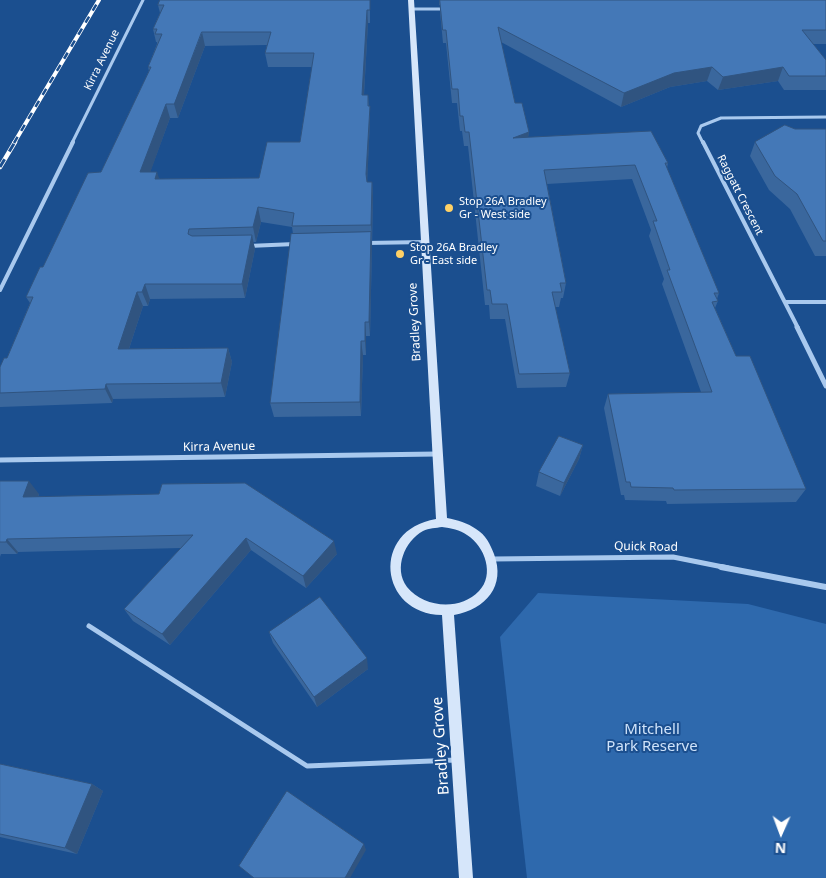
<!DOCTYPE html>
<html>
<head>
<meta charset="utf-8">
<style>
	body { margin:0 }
	#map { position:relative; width:826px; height:878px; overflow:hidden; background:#1b4f8f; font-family:"Noto Sans",sans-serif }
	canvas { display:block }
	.north { position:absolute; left:756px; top:808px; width:50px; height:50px; -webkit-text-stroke:4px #1b4f8f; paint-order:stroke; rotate:182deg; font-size:14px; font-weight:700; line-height:20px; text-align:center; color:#fff }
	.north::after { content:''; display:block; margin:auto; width:18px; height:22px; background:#fff; clip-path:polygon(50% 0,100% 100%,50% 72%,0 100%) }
</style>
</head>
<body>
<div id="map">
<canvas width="826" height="878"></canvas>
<div class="north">N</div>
</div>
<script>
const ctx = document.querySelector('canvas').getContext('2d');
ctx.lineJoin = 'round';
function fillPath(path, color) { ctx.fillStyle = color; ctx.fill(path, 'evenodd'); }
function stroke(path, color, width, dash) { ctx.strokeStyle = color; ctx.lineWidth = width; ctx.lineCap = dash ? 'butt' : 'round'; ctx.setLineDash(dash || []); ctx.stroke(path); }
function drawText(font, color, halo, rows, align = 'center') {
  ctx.font = font + ' "Noto Sans",sans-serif'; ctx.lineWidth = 4; ctx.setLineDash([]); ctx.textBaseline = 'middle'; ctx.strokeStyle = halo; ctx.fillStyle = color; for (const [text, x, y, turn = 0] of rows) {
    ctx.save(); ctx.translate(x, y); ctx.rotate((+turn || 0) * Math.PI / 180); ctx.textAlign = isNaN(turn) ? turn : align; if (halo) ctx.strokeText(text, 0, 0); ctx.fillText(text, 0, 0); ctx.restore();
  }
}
const green = new Path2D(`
	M538,593L748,604L826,624V878H527L500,637Z`);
const lane = new Path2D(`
	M89,626L307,766L456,760`);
const streetFar3 = new Path2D(`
	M411,9H446
	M72,143L143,0
	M703,143L698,133L701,126L721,118L826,117`);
const streetFar2 = new Path2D(`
	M703,142L798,328
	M366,243L425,242
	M248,246L295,244
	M0,290L73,142
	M785,302H826`);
const streetFar1 = new Path2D(`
	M797,327L826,386
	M0,460L437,454
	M493,559L673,557L728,568`);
const street = new Path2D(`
	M721,567L826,587`);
const secondary = new Path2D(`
	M408,0H414L447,518C457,520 468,523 476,529C486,535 490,544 494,554C506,586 486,609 454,615L473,878H459L442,615C379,614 370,530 436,519ZM442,527C451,528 460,530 467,535C485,546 495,575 479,591C460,611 424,608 407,587C393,568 405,541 423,531C429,528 436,528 442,527Z`);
const railFar1 = new Path2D(`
	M14,143L99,0`);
const rail = new Path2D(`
	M0,167L15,142`);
const wall = new Path2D(`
	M370,0V23H368L364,95H368L369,106H370V120L367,182H372L373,196L372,247L370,336H366V355H363L361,416L274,417L270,403L293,234L292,227L261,222L256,242H253L255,249L245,298L150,299L148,306H143L129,349L228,348L232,362L225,397L113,399L112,403L0,407V367L7,358L30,303L26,297L43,267L101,172L149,71L148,67L157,44V42H156L153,29L160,13L158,5ZM267,45L265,53L268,67H312L300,142L259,178L160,179L150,172L170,118H178L205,46Z
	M439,0H826V44H813L826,60V90H784L778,81L718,90L707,81L670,87L621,107L501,42L515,103L529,132L528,137L668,163L667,168L719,293L717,299L718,301L715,308L736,356L806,489L796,502L667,504L666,501L625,500L624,495H621L604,408L608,394L701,392L662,284L664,279L649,236L651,230L632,179L547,184L566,283L563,298H561L559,307H555L570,373L566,387L517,388L505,319H490L489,305H485L468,146H464L462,131H460L457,103H452L446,43H443L440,12V5H439Z
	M795,129H826V256H815L790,209L769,190L750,156L755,142Z
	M583,445L579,459L560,496L536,486L539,472Z
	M0,481L39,494L38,497L337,554L306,588L251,550L170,645L133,621L124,609L181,548L18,552L17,554H1L0,557Z
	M269,632L368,669L317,707L273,643Z
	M0,764L92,784L103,791L77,854L0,837Z`);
const shadedWall = new Path2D(`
	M367,10L368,23L363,109L362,95Z
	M202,32L205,46L178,118L174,104Z
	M712,67L707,81L670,87L621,107L624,93L674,73Z
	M783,67L778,81L718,90L723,77Z
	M166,104L170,118L145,187L140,172Z
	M370,106V120L367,188L366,174Z
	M529,132L527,146L513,138Z
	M157,172L162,187L155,179Z
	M372,182L373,196L372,239L371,225Z
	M258,207L261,222L256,242L253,227Z
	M371,232L372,247L370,336L369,322Z
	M252,235L255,249L245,298L242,284Z
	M145,284L150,299L148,306L142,292Z
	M137,292L143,306L124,364L118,349Z
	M365,322L366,336V355L365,341Z
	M361,341L363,355L361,416L360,402Z
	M228,348L232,362L225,397L221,383Z
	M106,384L113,399L112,403L105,389Z
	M583,445L579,459L560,496L564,483Z
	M29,481L39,494L33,510L23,497Z
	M246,538L251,550L170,645L162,634Z
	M7,539L18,552L17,554L6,542Z
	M334,541L337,554L306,588L303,576Z
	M367,658L368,669L317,707L314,697Z
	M92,784L103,791L77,854L65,848Z
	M364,844L366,850L350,878H345Z`);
const building = new Path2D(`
	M160,0H370V10H367L362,95H368V106H370L366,174L367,182H372L371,225L292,226L294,213L258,207L253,227L189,229L188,234L192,236L252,235L242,284H145L142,292H137L118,349L228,348L221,383L106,384L105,389L0,393V367L4,358H7L33,297H26L40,267H43L88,173L101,172L151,67H148L162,34H155L157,29H153L164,5H158ZM202,32H271L265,53H314L300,142H267L259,178L155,179L157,172H140L166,104H174Z
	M440,0H826V30H802L826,60V76H789L783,67L723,77L712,67L674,73L624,93L498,27L515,103H522L529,132L513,138L651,131L668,163H665L719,293H714L718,301L712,302L736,356H750L806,489L674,490L673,488L631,487L630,482H626L608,394L712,392L667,270H670L653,221H657L635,165L544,170L566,283H560L562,292H552L570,373L519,374L507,304H492L490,290H487L469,132H465L463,116H460L458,89H452L446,30H443Z
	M785,125L795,129H826V241H823L797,194L775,176L755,142Z
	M371,232L369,322H365V341H361L360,402L270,403L291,234Z
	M559,436L583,445L564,483L539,472Z
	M0,481H29L23,497L159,494L162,484L245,483L334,541L303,576L246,538L162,634L124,609L193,535L7,539L6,542H0Z
	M320,597L367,658L314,697L269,632Z
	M0,764L92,784L65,848L0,834Z
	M287,791L364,844L345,878H254L239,866Z`);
const markers = [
	[449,208,5,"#ffd166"],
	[400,254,5,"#ffd166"]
];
const farStreetnames = [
	["Kirra Avenue",102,60,-64],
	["Raggatt Crescent",740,195,63]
];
const farPoinames = [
	["Stop 26A Bradley",459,202],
	["Gr - West side",459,215],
	["Stop 26A Bradley",410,248],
	["Gr - East side",410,261]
];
const streetNames = [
	["Bradley Grove",415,322,-93],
	["Kirra Avenue",219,447,-1],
	["Quick Road",646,547,1]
];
const nearParknames = [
	["Mitchell",652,730],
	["Park Reserve",652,747]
];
const nearStreetnames = [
	["Bradley Grove",441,746,-94]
];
fillPath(green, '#2e69ad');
stroke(lane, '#a9c9ee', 5);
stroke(streetFar3, '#a9c9ee', 3);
stroke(streetFar2, '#a9c9ee', 4);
stroke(streetFar1, '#a9c9ee', 5);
stroke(street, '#a9c9ee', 6);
fillPath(secondary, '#d6e6fa');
stroke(railFar1, '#fff', 4);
stroke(rail, '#fff', 4.5);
stroke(railFar1, '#1b4f8f', 2.5, [7]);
stroke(rail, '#1b4f8f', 3, [9]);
fillPath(wall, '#3a679d');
fillPath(shadedWall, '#305480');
fillPath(building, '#4478b7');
stroke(building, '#305480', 1);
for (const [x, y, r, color] of markers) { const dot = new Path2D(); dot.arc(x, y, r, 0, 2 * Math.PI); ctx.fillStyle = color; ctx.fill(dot); stroke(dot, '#1b4f8f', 2); }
drawText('11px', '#fff', '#1b4f8f', farStreetnames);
drawText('11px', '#fff', '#1b4f8f', farPoinames, 'left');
drawText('12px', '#fff', '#1b4f8f', streetNames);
drawText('15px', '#cfe3fa', '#1b4f8f', nearParknames);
drawText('15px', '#fff', '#1b4f8f', nearStreetnames);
</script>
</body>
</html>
